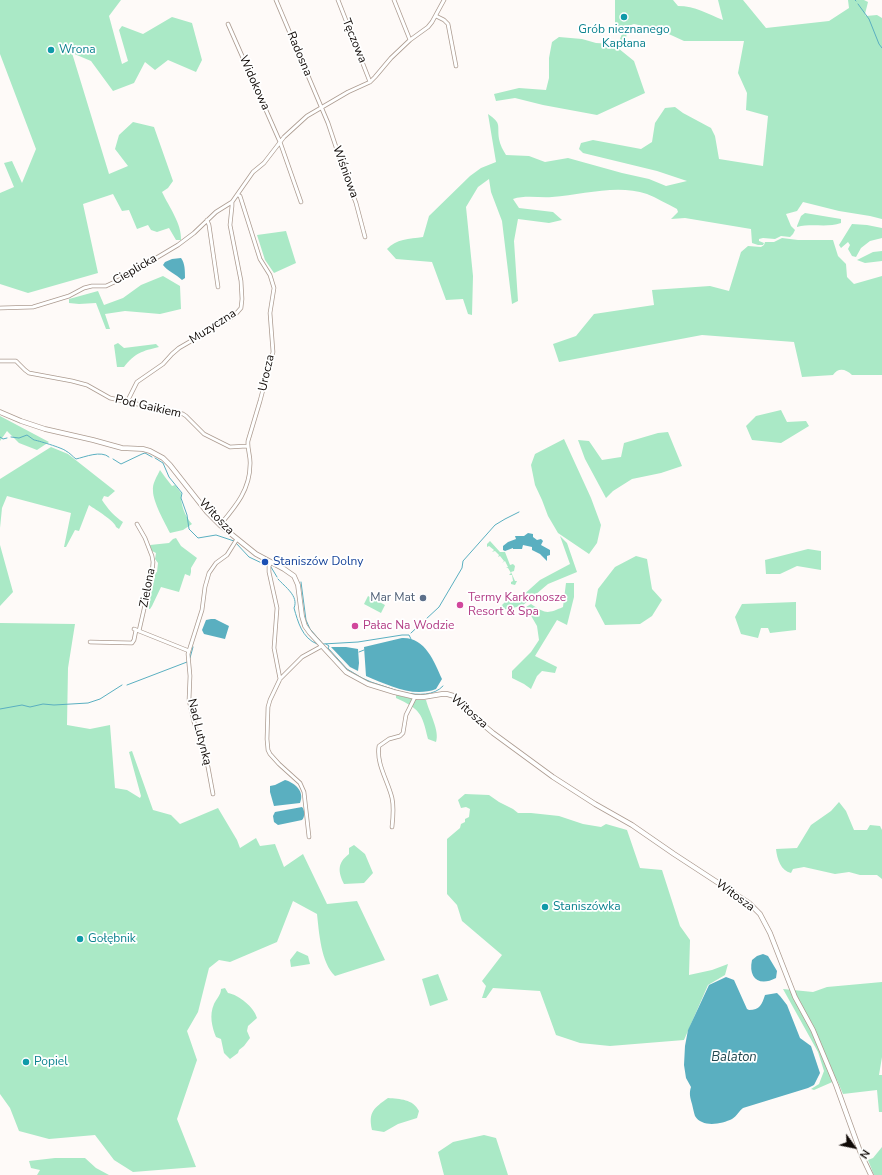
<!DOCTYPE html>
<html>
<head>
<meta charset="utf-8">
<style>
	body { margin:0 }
	#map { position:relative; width:882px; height:1175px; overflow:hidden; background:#fefaf8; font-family:"Nunito Sans",sans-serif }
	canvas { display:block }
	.north { position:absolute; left:834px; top:1127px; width:40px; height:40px; -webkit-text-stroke:3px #fff; paint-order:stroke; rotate:123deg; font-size:11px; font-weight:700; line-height:16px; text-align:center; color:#100a07 }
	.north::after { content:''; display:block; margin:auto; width:14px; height:18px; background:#100a07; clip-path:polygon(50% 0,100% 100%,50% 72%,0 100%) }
</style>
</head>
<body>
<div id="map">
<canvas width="882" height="1175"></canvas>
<div class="north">N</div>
</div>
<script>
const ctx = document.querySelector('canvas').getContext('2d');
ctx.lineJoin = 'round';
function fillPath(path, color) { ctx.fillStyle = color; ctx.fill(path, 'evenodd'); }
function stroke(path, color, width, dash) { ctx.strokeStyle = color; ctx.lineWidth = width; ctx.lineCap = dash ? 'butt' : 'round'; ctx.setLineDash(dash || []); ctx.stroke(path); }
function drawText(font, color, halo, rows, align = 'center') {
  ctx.font = font + ' "Nunito Sans",sans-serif'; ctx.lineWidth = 3.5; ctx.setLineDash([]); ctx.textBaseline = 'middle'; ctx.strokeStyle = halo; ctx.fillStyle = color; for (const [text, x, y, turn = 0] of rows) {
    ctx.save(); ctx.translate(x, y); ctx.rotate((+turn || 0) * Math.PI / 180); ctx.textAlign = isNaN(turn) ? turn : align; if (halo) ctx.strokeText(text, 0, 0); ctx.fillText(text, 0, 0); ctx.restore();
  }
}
const green = new Path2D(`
	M0,0H121L109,16L122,64L128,61L119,30L122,26L143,34L172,17L192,23L202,60L196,72L168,60L155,70L145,62L134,83L113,91L91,61L72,53L109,174L128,166L115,149L119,135L133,122L154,127L173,181L168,188L162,192C169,207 182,224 181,240H176L169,228L157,232L151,230L148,225L137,229L129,210L122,211L113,194L83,204L98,273L28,293L0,284V193L14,187L4,163L12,161L22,183L36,149L0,54Z
	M615,0H673L678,6C695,6 708,14 723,20L718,0H743L766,28L829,21L849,8L848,0H864L868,2L865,14L866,16L877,15L882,18V219L870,216L839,211L803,202L797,211L786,214L791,226L795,230L793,234L790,237L781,236L775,239L763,238L759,239V241L764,243L763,245H758L752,243L751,229L685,218L671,219L678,212L677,209C667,204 657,198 647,194C616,184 583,195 552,197C540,198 525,195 513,199L519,208L553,212L562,220L549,223L518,219L514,241L518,301L512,304L502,221L491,192L489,179L478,187L466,207L473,276L472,315L468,314L463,299L446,300L432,262L396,259L387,249C396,239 409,239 423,237L429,216L470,176L481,168L496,162L488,114C502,124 497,124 499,139C500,145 503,150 506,155L529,156L545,162L568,158L622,173L649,179L666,186L687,181L657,171L583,153L579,149L581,143L593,140L641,149L652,142L655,123L665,108L675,107L683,113L711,128L715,136L719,159L763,166L768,116L746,110L747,93L738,73L744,41H684L660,30L634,24L628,26L625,44L622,46L618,44L622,34L619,29L615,27Z
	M559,37L582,39L596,43L613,44L634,61L645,93L597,115L543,105L515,98L496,101L494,94L519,88L546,90L549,78V58L552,42Z
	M805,213L841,219V223C827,228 812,223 797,227V226L801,216Z
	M852,224L867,225L882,228V238L870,241L861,248L856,257L852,256L848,249L850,245L848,242L841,248L839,245Z
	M286,231L296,263L274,273L265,260L257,235Z
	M782,238L798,240H833L838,256L846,264L847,277L854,284L882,276V375H852C846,369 838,367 833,375L802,377L794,342L702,335L559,362L553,344L576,336L594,314L654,305L652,290L710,286L729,291L741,252L748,246L761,247L764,245L765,242H774Z
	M882,251V261L865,263L857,260L873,252Z
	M163,276L180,286L181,309L160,314L125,311L105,314L110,329H106L96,303L79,304L69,303V299L98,291L104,305L123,298L141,285Z
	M118,343L124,348L156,344L159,347C142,351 135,353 124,367H117L114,345Z
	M781,410L787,422L806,421L809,426L781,443L752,440L746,426L756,416Z
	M0,416L49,442L37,450L19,443L7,431L0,441Z
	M668,432L682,466L661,473L632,479L613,491L606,498L585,459L578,440L589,441L602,460L621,457L624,443L658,433Z
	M564,439L591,498L601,525L597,543L589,554L558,533L548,516L542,500L535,485L531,465L535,454Z
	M51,447L68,454L115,491L108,497L104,496L102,500C107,508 115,517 123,522L119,529L116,527C115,521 96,510 89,505L79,531L75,530L66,547H64L71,513L7,496L2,508L0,528V479Z
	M160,470L165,477L172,486L175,485L181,493C180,503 185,517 192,524L183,530L170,533C165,523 153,502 153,491C152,483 157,477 160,470Z
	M560,536L567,543L577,572L548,584L522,606L496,611L508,599H515L516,596L519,595L521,597L540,580L570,564Z
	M176,538L181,546L197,558L191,568V572L190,576L185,574L179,592L161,587L152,606L150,609H149V601L155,577L154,574L157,572L158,563L155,559L156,553L152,551L150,545L169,543L173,539Z
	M490,541L500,552H505L510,565L513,564L515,566L514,571L511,572L515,581H517L515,585L511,584V582L513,581L512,575H509L511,573L508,568H506L508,567L505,561L502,563L504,561L500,556L498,557L499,555L495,551L492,552L494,550L489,546L487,547V544Z
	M0,545L13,592L0,606Z
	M808,549L821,551V570L797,566L780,574H766L765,560Z
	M636,556L647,559L652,589L662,600L652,616L640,624L605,625L595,606L598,589L615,567Z
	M566,583H574V597L567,625L557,620L535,656L557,667L555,673L542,671L537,676L531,689L524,684L512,678V671L531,652L539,640L537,626L526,607L531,604C546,614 547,614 563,607Z
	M368,596L385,605L381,613L364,604Z
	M796,602V630L770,633L768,628H761L758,638L741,634L735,617L742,604Z
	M0,623L75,624L68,668L67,725L90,729L110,725L115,788L127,790L140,798L141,796L129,752L132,751L153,810L171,815L180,824L218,808L237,840L240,848L256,838L260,846L275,844L284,867L303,854L327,904L357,901L385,960L335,976C321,963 319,932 317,914L293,901L277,942L230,962L219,960L209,968L198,1012L187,1031L197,1060L177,1119L196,1167L133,1172L114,1160L95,1135L49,1139L19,1131L10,1108L0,1094Z
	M396,695L418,700H426C429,712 440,731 436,742L428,739C422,713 420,709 396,698Z
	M465,794L489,795L499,802L513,809L518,813H531L559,816L583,824L601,827L606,824L627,830L640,868L662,870L680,926L690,940L689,975L712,970L728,964L725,975L708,985L684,1040L610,1046L580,1043L556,1035L540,991L493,988L486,998H482L486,986L482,981L502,955L462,921L457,905L447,894V839L460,828L461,824L465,822V819L469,817L470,809L466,807L461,808L458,800Z
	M839,802L846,811L854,830H867L870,825L880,826L882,830V879L877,875H860L849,872L835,874L804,867L793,869L791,873C781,871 777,859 776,849L797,848L811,825L831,811Z
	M354,845L365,854L373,873L364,883L344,884C338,872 337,863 349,854V848Z
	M297,951L308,956L310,964L291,967L290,960Z
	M438,974L448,1000L430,1006L422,979Z
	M882,982V1057L879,1075H882V1112H879L877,1090L843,1094L837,1080L814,1090L811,1089L819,1084L824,1071L818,1052L783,989L813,992L827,987Z
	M225,988L228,993C239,995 254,1007 257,1018L248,1026L247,1031L250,1038L244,1046L239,1050L238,1053L230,1059L224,1053L221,1039L216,1037C212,1027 209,1015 214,1004C216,999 221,995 221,989Z
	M388,1098C400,1099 413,1099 419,1111L417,1118L398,1124L384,1132L372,1130C368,1112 374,1108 388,1098Z
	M484,1135L496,1138L508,1175H444L438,1152L453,1142Z
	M882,1147V1175H874L868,1160L873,1158Z
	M55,1158H85L96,1168L109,1175H37L40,1170L31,1168L29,1161Z`);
const water = new Path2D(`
	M181,258C185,263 185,271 185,278L182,280C176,274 167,271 163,265L165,262L172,259Z
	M528,533L533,534V537L537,540L541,539L543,541L541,545L550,550V555L547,556V561L540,554L532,550V547L523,545L522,549H513V548L505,551L503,550V546L508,542L516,539L515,536H524Z
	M211,619H215L229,626L225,639L204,634L202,630L206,620Z
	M402,638C425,637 434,661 442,679L436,689C413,698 388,685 366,676L364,647Z
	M331,647H346L358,649L359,663L358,671L350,667Z
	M285,780C295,783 305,791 300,803L274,806L270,792V786L275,785Z
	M302,807C305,810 305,817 302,820L278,825L274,822L273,816L275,812Z
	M763,954L768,956L777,971L776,978C759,987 748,978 752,960L757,956Z
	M726,977L734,980L747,1009L749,1010C760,1010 762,1004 765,995L777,993L780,996L787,1005L800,1038L811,1046L820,1073L814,1085L808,1088L743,1108C739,1111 737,1116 732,1119C722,1124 702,1128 695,1116C694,1113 693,1108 692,1104C690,1097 689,1093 691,1087L686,1078L684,1065L685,1046L688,1030L709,985Z`);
const stream = new Path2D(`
	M855,0L856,1
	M858,4L869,19L879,44L882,48
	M0,437L3,439L7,438
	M11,437L19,438L27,435L34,440C36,440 63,448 66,451C70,453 72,456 76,459C85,457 101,450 109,457
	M155,458L163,463L169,477L182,493L181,498L187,515L189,529L198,538L216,535L234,541
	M113,459L121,464L142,454L145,453L152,457
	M236,543L249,557L268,566
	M271,567L277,577
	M278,579C285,587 299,596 294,608C298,622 302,638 317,644
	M301,582L306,620L310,629L323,644L358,642L402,635H409L411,639
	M411,633L439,607L462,568L463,561L495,525L505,519L519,512
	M326,644L329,646L328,648L347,669L362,678L371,682L401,692
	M359,652L364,650
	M190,658L193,647
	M127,685L187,662
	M406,693C418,695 434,696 443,686
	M0,709L22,705L30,707L43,704L54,705L88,703L100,699L122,685`);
const street = new Path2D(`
	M276,0L328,123L345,174L356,203L365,237
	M338,0L370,82
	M394,0L410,40
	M436,16L444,20L448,24L456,66
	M228,24L280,142L301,202
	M207,220L209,225L218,287
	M0,308L33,307L69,296L84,288L92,286H106L121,279L178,245L194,233L216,212L232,202L253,172L264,163L284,137L307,116L348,92L370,82L375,77L391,58L410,40L428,27L432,22L444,0
	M0,361H16L25,370L29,373L72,381L87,385L110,398L183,414L186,416L204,434L230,447L247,446
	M127,402L137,382L163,364L172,354L179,348L234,316L241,308L242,299L241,281L230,225L232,206V202
	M137,524L145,538L152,556L153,562L152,574L139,631
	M220,525C235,507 250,490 250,465C251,457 247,449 248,441L260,401L273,352L270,313L274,288L270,275L260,259L240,196L238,195
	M271,563L269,566V572L277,608L274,648L280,679
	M134,629L189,651
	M90,642L132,643L134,640L136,630
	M213,794L208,767L194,722L189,700L190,676L188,654L202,610L205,587L209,573L216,563L227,555L237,539
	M392,827C393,818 394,807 392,798C388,781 376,764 379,746L389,739L400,736L403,733L406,715L415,697
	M309,837L304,792L300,783L279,764L270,754L268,750L267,739L268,707L270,700L280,679L302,657L322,646`);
const secondary = new Path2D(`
	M0,412L21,421L45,429L93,440L122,448L143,449L150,451L163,458L170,465L207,512L220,525L256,554L284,569L294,576L298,585L302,616L305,626L310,633L346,672L368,684L394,692L415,697H424L442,694H447L454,696L481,723L493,733L553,777L595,804L632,825L674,854L749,903L760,914L770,933L795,997L813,1030L836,1085L861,1154L871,1175`);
const markers = [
	[624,17,4,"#0f9aa8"],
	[51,50,4,"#0f9aa8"],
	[265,562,4,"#1a4fb4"],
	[423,598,4,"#5c6f8a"],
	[460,605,4,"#d1479c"],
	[355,626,4,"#d1479c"],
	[545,907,4,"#0f9aa8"],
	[80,939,4,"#0f9aa8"],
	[26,1062,4,"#0f9aa8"]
];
const cultureNames = [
	["Grób nieznanego",624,30,"center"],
	["Kapłana",624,44,"center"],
	["Wrona",59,50],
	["Staniszówka",553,907],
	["Gołębnik",88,939],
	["Popiel",34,1062]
];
const streetNames = [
	["Tęczowa",354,41,68],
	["Radosna",299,54,67],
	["Widokowa",254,83,66],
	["Wiśniowa",345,172,70],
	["Cieplicka",135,270,-30],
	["Muzyczna",213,327,-33],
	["Urocza",267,373,-77],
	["Pod Gaikiem",148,407,13],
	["Witosza",216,517,46],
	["Zielona",148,588,-79],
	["Witosza",469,712,41],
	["Nad Lutynką",199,732,76],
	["Witosza",735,896,36]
];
const transitNames = [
	["Staniszów Dolny",273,562]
];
const serviceNames = [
	["Mar Mat",415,598]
];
const hotelNames = [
	["Termy Karkonosze",468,598],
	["Resort & Spa",468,612],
	["Pałac Na Wodzie",363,626]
];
const waterNames = [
	["Balaton",734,1058]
];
fillPath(green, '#aae9c6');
fillPath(water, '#5aafc0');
stroke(stream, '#5aafc0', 1);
stroke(street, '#ac9b90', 4.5);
stroke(secondary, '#ac9b90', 5.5);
stroke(street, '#fff', 3);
stroke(secondary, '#fff', 4);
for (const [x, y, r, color] of markers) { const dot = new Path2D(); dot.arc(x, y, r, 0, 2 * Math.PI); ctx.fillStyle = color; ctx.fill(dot); stroke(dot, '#fff', 1.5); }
drawText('12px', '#0d838f', '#fff', cultureNames, 'left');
drawText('12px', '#100a07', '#fff', streetNames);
drawText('12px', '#164399', '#fff', transitNames, 'left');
drawText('12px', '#4e5e75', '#fff', serviceNames, 'right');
drawText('12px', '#b23c85', '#fff', hotelNames, 'left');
drawText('italic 13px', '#20474f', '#fff', waterNames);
</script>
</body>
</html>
